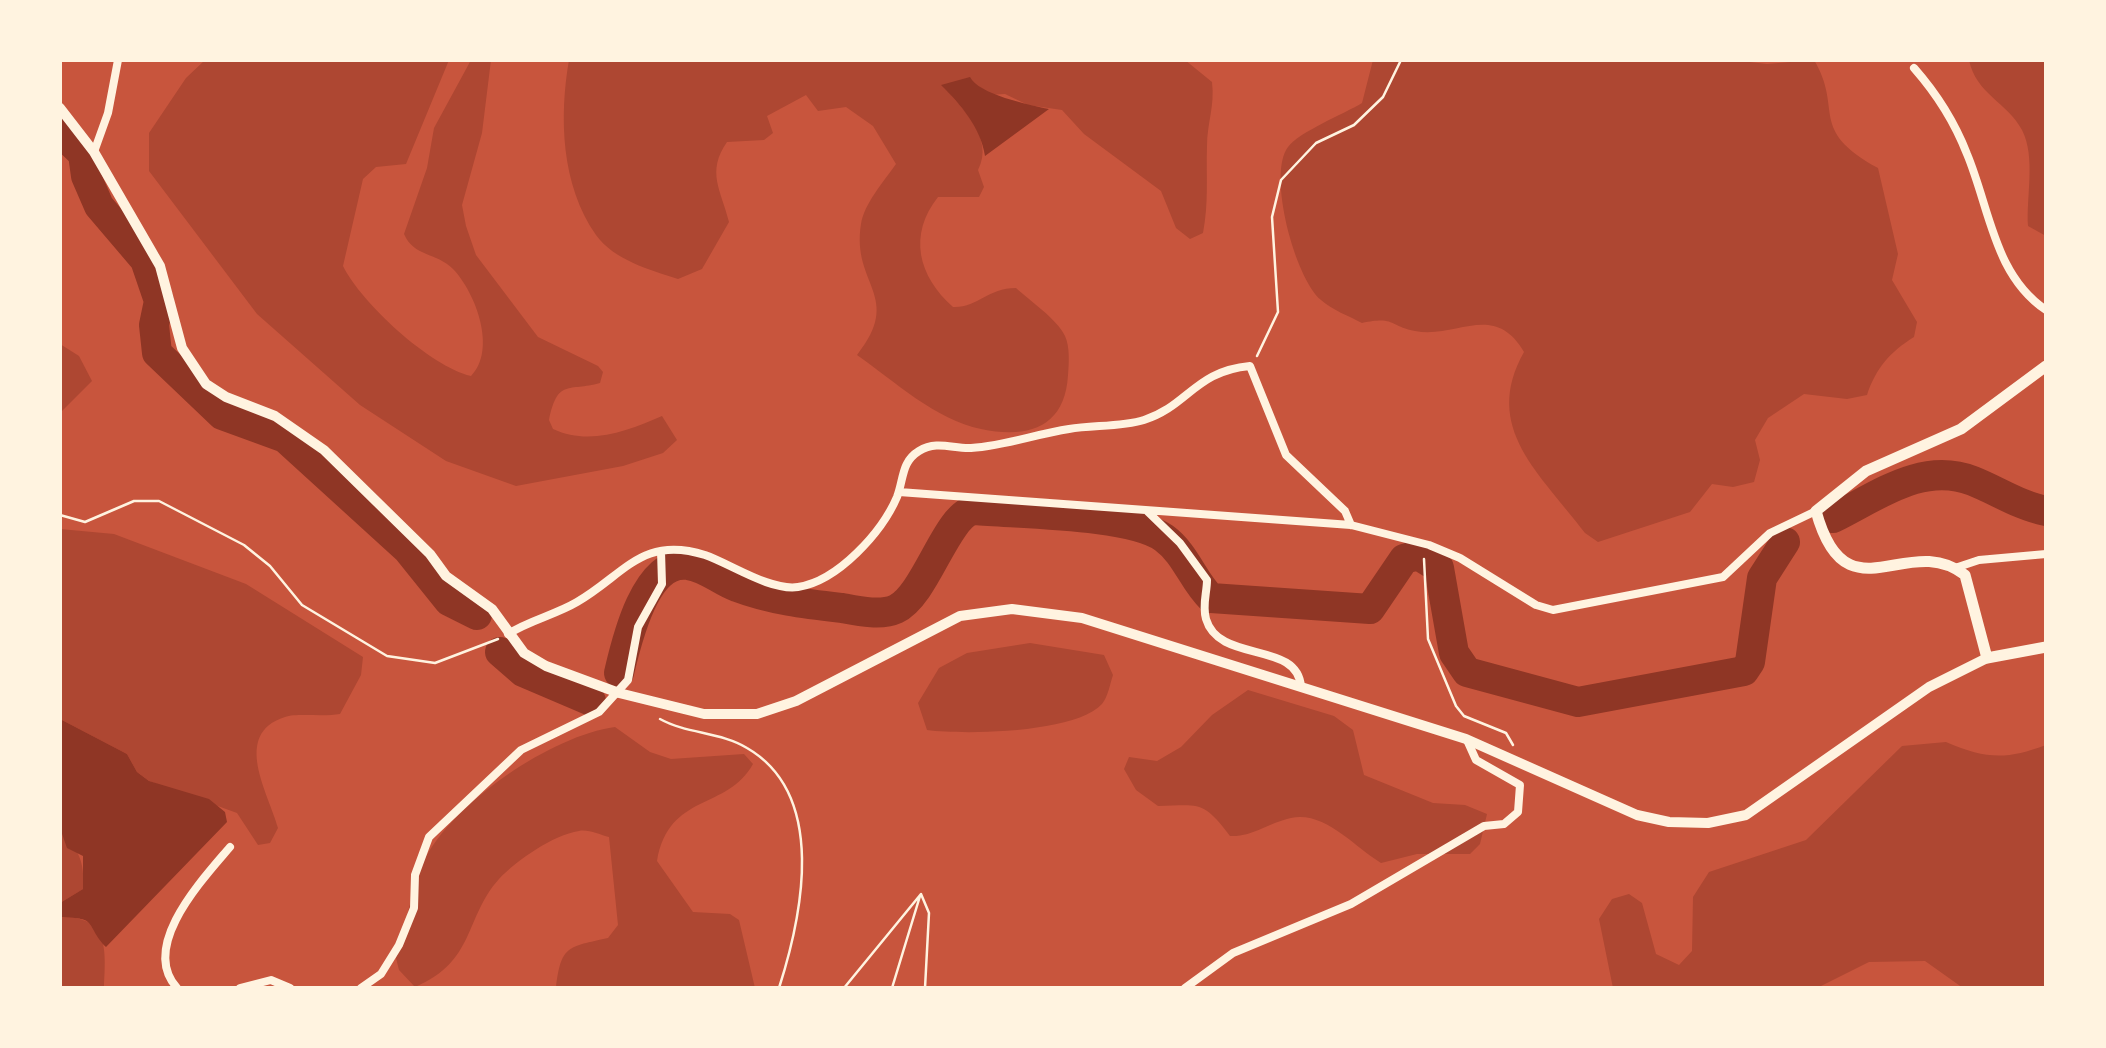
<!DOCTYPE html>
<html>
<head>
<meta charset="utf-8">
<style>
	body { margin:0 }
	#map { position:relative; width:2106px; height:1048px; overflow:hidden; background:#c8553d; font-family:Barlow,sans-serif }
	canvas { display:block }
	.frame { position:absolute; inset:0; border:62px solid #fff3e0; pointer-events:none }
</style>
</head>
<body>
<div id="map">
<canvas width="2106" height="1048"></canvas>
<div class="frame"></div>
</div>
<script>
const ctx = document.querySelector('canvas').getContext('2d');
ctx.lineJoin = 'round';
function fillPath(path, color) { ctx.fillStyle = color; ctx.fill(path, 'evenodd'); }
function stroke(path, color, width, dash) { ctx.strokeStyle = color; ctx.lineWidth = width; ctx.lineCap = dash ? 'butt' : 'round'; ctx.setLineDash(dash || []); ctx.stroke(path); }
const green = new Path2D(`
	M205,60H449L406,164L376,167L363,179L343,266C362,304 430,366 471,376C497,350 476,293 453,269C436,252 414,257 404,234L427,168L434,128L471,60H491L482,133L462,205L466,226L476,255L538,337L598,366L603,372L600,383C568,392 558,378 549,420L553,429C589,446 628,431 662,416L677,440L663,453L623,466L516,486L446,461L360,405L257,314L149,171V133L186,78Z
	M569,60H1185L1212,82C1215,106 1207,123 1207,146C1206,176 1209,202 1203,233L1190,239L1176,228L1161,191L1084,134L1062,110L1028,105L1005,94L989,95L975,88L942,85C962,108 995,138 978,170L984,187L979,197H938C908,235 918,276 953,307C978,308 987,288 1016,288C1030,301 1057,319 1065,336C1070,347 1069,363 1068,375C1065,427 1029,439 981,429C936,420 894,381 857,355C904,296 851,285 861,224C864,204 884,181 896,164L873,126L846,107L818,111L806,95L767,116L773,133L764,140L727,142C706,172 721,190 729,222L702,269L678,279C650,270 614,260 596,235C561,185 559,117 569,60Z
	M1373,60H1732L1767,64L1814,60C1844,110 1807,129 1878,168L1898,254L1892,280L1917,322L1914,337C1890,352 1876,368 1867,395L1847,399L1804,394L1768,418L1755,440L1760,460L1754,482L1733,487L1712,484L1690,512L1598,542L1585,533C1541,474 1481,428 1524,352C1494,301 1457,339 1415,331C1388,326 1396,316 1362,323C1349,316 1332,310 1321,300C1295,278 1267,174 1288,147C1299,132 1344,114 1362,103Z
	M1969,60H2046V236L2028,226C2026,197 2036,157 2022,130C2007,102 1976,94 1969,60Z
	M60,344L79,356L92,381L60,413Z
	M60,529L114,534L246,584L363,657L361,675L340,714C324,717 296,713 285,717C231,734 269,794 278,828L270,843L258,845L237,813L149,781L137,772L127,754L60,719Z
	M1030,643L1104,655L1113,675C1110,684 1108,697 1102,704C1076,733 965,735 927,730L918,703L939,668L967,653Z
	M1248,690L1334,716L1353,730L1364,775L1433,803L1465,805L1487,814L1480,844L1470,854H1417L1381,863C1353,846 1325,811 1291,818C1268,823 1253,837 1230,836C1203,800 1200,805 1158,806L1136,790L1124,769L1129,757L1157,761L1181,747L1212,715Z
	M615,727L650,752L671,759L744,754L753,764C727,811 669,792 657,861L693,912L730,914L739,920L755,988H556C561,945 568,947 608,938L618,925L609,837C600,835 588,829 579,831C553,835 517,860 499,879C464,918 476,961 415,987L399,970L396,958C406,927 411,890 424,861C452,803 553,735 615,727Z
	M1946,742C1986,759 2006,760 2046,745V988H1963L1925,961L1869,962L1817,988H1613L1599,919L1612,899L1629,894L1642,903L1656,954L1679,965L1692,951L1693,897L1709,872L1806,840L1902,746Z
	M60,828C78,850 85,860 83,889L60,903Z
	M60,917C109,916 106,948 104,988H60Z`);
const water = new Path2D(`
	M970,77C978,94 1029,105 1049,109L985,156C981,128 961,105 941,85Z
	M60,719L127,754L137,772L149,781L209,799L225,812L227,822L106,947C84,924 100,918 60,917V903L83,889V856L67,848L60,828Z`);
const river = new Path2D(`
	M60,132L83,154L86,176L99,206L145,260L159,301L154,325L157,353L222,415L285,438L408,550L449,601L477,615
	M1833,518C1878,496 1922,461 1973,481C1998,491 2020,506 2046,511
	M500,652L523,672L591,701
	M619,673C626,643 645,559 688,565C706,567 720,581 737,587C771,600 807,604 842,608C858,611 881,616 896,609C927,594 947,512 975,510C1020,514 1131,514 1164,538C1186,554 1193,581 1211,598L1370,609L1404,559L1418,555L1439,568L1454,653L1467,672L1578,702L1744,671L1750,662L1762,578L1785,542`);
const path = new Path2D(`
	M1257,356L1278,312L1272,217L1281,180L1316,143L1354,125L1383,97L1401,60
	M60,515L85,522L134,501H159L244,545L270,566L302,605L387,656L435,663L498,639
	M1424,559L1428,639L1456,706L1464,716L1506,733L1513,745
	M660,719C687,734 721,732 747,748C828,795 802,916 779,988
	M844,988L921,894L929,913L925,988
	M892,988L920,896`);
const minor = new Path2D(`
	M1914,68C1936,93 1955,123 1967,154C1990,209 1994,275 2046,310
	M94,152L108,113L118,60
	M899,492L1351,525L1429,545L1460,558L1536,605L1553,610L1723,577L1770,533L1816,511
	M1148,512L1180,543L1207,580C1207,593 1202,605 1206,619C1219,664 1298,640 1301,687
	M1955,568L1979,560L2046,554
	M508,634C530,620 555,615 577,602C624,575 642,535 705,555C731,564 770,591 798,587C838,581 882,532 897,497C904,479 901,462 919,451C937,440 953,449 971,448C1004,446 1036,434 1069,429C1093,425 1121,427 1144,420C1188,406 1195,371 1250,366L1286,455L1345,511L1351,525
	M177,988C139,946 203,879 230,847
	M240,988L271,980L290,988
	M361,988L381,974L399,945L414,908L415,875L429,837L521,750L599,712L628,680L638,627L662,584L661,551
	M1185,988L1233,953L1351,904L1484,826L1504,824L1518,812L1520,785L1476,760L1467,740`);
const tertiary = new Path2D(`
	M60,108L94,152L160,266L182,348L206,384L226,397L275,416L324,450L430,554L446,576L492,609L524,653L546,666L619,693L704,714H757L796,701L960,616L1012,609L1082,618L1466,739L1637,815L1669,822L1708,823L1746,815L1929,687L1987,658`);
const secondary = new Path2D(`
	M2046,366L1961,429L1866,471L1816,511C1846,621 1907,530 1965,575L1987,658L2046,647`);
fillPath(green, '#ae4732');
fillPath(water, '#8f3625');
stroke(river, '#8f3625', 30);
stroke(path, '#fff3e0', 2.5);
stroke(minor, '#fff3e0', 8);
stroke(tertiary, '#fff3e0', 10);
stroke(secondary, '#fff3e0', 11);
</script>
</body>
</html>
